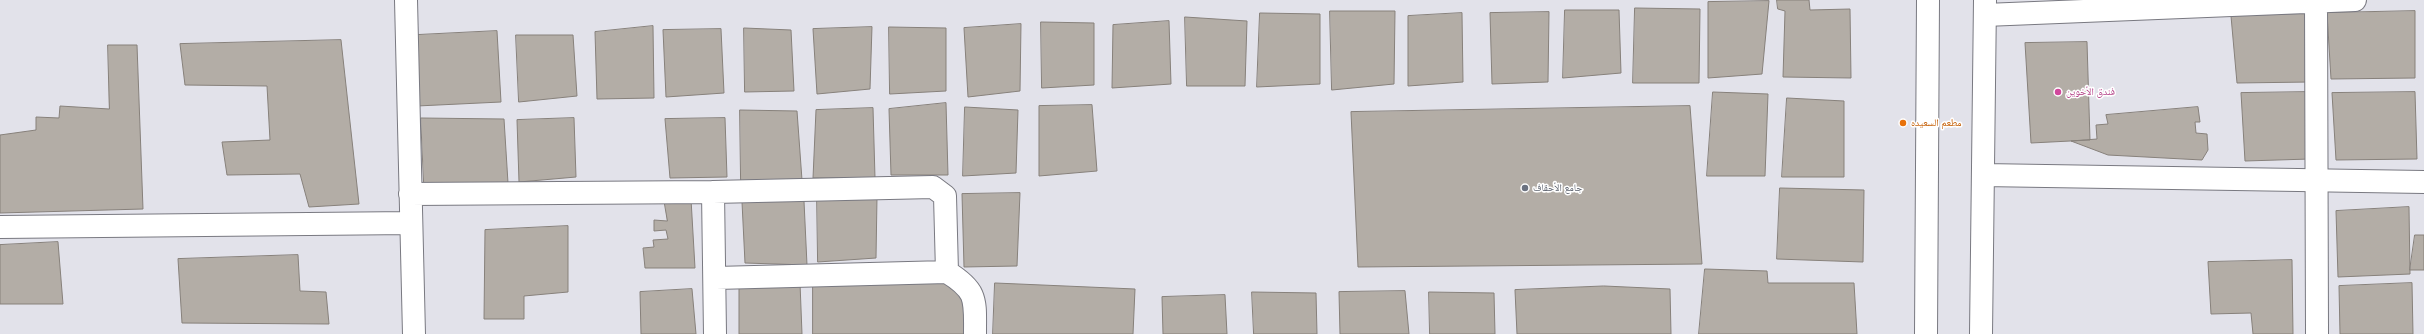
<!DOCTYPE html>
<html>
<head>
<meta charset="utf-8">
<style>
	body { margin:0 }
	canvas { display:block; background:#e2e2ea }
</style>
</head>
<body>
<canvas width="2424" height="334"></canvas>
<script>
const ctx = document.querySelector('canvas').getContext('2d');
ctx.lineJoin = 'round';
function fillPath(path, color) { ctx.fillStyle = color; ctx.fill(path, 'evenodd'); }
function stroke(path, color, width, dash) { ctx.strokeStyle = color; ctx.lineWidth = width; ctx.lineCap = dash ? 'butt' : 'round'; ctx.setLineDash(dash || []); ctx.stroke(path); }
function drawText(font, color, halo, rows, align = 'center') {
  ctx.font = font + ' "DM Sans","Noto Naskh Arabic",sans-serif'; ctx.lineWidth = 3; ctx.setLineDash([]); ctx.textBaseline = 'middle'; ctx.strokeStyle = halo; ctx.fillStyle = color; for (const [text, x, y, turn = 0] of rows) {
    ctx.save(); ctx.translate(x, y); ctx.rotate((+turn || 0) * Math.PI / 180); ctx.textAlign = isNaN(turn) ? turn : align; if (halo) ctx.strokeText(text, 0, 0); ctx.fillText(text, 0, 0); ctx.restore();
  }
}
const building = new Path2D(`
	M1777,0H1809L1810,10L1850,9L1851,78L1783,77L1785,11L1778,9Z
	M1769,1L1762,74L1708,78V2Z
	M1635,8L1700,9L1699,83H1633Z
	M1565,10H1619L1621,73L1563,78Z
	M1330,11H1395L1394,84L1332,90Z
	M2415,11V78L2331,79L2327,13Z
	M1549,12L1548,82L1492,84L1490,13Z
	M1260,13L1320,14V84L1257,87Z
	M1462,13L1463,82L1408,86V16Z
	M2305,14L2310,82L2237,83L2231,16Z
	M1185,17L1247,21L1245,86H1187Z
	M1169,21L1171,84L1112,88L1113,25Z
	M1041,22L1094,23V85L1042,88Z
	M1021,24L1020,91L968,97L964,28Z
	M653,26L654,98L597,99L595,32Z
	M872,27L870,89L817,94L813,29Z
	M889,27L946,28V91L890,94Z
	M744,28L791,30L794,91L745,92Z
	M721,29L724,93L666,97L663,30Z
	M497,31L501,102L417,106V35Z
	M516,35H573L577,96L519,102Z
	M341,40L359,204L309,207L300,174L227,175L222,142L270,140L267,86L185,85L180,44Z
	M2087,42L2090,140L2031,143L2025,43Z
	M108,45H137L143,209L0,213V135L36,130V117L59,118L60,106L109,109Z
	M1713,92L1768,94L1765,176H1707Z
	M2308,92L2310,159L2245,161L2241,93Z
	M2415,92L2417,159L2336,160L2332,93Z
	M1787,98L1844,101V177H1782Z
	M946,103L948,175H891L889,109Z
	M1092,105L1097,171L1039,176V106Z
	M1690,106L1702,264L1358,267L1351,112Z
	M965,107L1018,110L1016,173L963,176Z
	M2198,107L2200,122H2195L2196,133L2207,134L2208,150L2202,160L2108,155L2071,141L2097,139L2096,125L2108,124L2106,115Z
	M873,108L875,178H813L816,110Z
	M740,110L797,111L802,180L741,181Z
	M421,118L504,119L508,183H424Z
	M574,118L576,177L519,182L517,120Z
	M725,118L727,177L670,178L665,119Z
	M1780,188L1864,190L1863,262L1777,259Z
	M1020,193L1017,266L964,267L962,194Z
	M817,196L877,197L876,258L818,262Z
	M664,199H691L695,268H645L643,248L654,247L653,240L668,239L666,230L654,231V220L667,221Z
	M804,201L807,265L745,263L742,202Z
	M2409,207L2410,274L2338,277L2336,211Z
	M568,226V292L524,296V319H484L485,230Z
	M2415,235H2424V270H2410Z
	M58,242L63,304H0V245Z
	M298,255L300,291L326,292L329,324L182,323L178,259Z
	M2292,260L2293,334H2253L2251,313L2211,314L2208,262Z
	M1705,269L1767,271L1768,283H1854L1857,334H1699Z
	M813,282L952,283L965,298V334H813Z
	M800,283L802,334H739V285Z
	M995,283L1135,289L1133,334H993Z
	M2412,283L2413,334H2340L2339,286Z
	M1604,286L1670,289L1671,334H1517L1515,290Z
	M692,289L696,334H641L640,292Z
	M1405,291L1409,334H1340L1339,292Z
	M1252,292L1316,293L1317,334H1254Z
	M1429,292L1494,293L1495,334H1430Z
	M1225,295L1227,334H1163L1162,297Z`);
const street = new Path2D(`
	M406,0L414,334
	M2316,0L2317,334
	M1985,15L2355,0
	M713,192L933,187L945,196L947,272C978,291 975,300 975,334
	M410,194L713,192L715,334
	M0,227L411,223
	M716,278L947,272`);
const secondary = new Path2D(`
	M1983,175L2424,182
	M1926,334L1928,0
	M1981,334L1985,0`);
const markers = [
	[2058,92,4,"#d1479c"],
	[1903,123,4,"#e8710a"],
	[1525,188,4,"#6b7280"]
];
const hotelNames = [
	["فندق الأخوين",2066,92]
];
const foodNames = [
	["مطعم السعيده",1911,123]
];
const worshipNames = [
	["جامع الأحقاف",1533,188]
];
fillPath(building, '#b3ada6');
stroke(building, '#87817b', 1);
stroke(street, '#797981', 24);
stroke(secondary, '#797981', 24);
stroke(street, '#fff', 22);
stroke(secondary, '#fff', 22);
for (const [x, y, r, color] of markers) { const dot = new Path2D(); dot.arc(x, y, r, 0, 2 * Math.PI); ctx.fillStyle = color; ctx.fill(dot); stroke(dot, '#fff', 1.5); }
drawText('10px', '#b23c85', '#fff', hotelNames, 'left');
drawText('10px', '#c56008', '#fff', foodNames, 'left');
drawText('10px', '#5b616d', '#fff', worshipNames, 'left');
</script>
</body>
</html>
